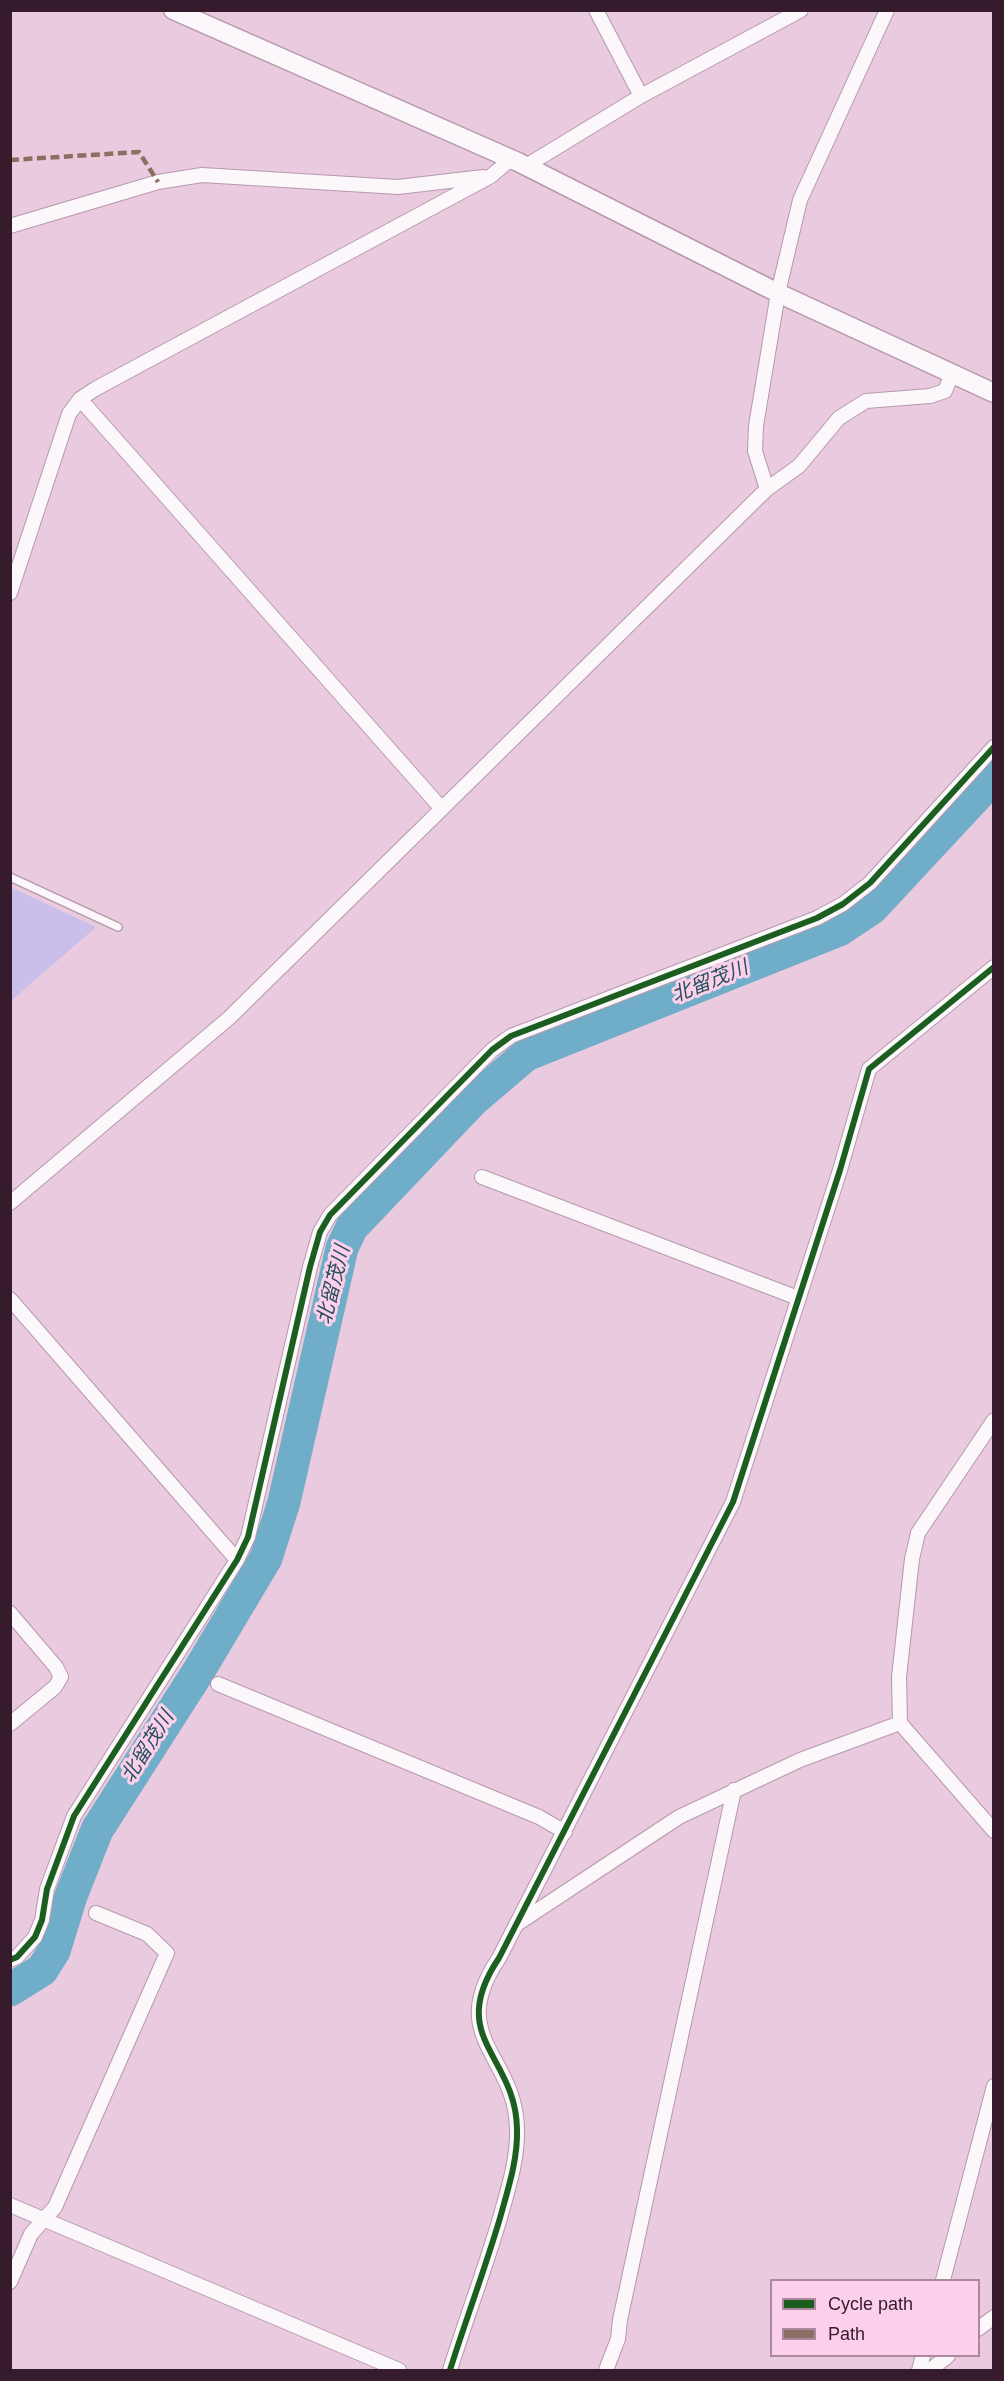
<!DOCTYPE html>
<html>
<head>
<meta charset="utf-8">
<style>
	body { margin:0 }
	#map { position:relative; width:1004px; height:2381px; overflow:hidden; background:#eacade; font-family:Arial,sans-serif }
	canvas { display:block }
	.frame { position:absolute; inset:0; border:12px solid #361b2d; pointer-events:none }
	.legend { position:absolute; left:770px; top:2279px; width:210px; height:78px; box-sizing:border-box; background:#fccfea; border:2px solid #ad879e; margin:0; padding:8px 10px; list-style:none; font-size:18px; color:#361b2d }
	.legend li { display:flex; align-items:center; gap:12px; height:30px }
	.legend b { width:30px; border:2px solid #ad879e }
</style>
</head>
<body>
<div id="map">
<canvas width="1004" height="2381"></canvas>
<div class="frame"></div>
<ul class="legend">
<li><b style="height:8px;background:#1b5e20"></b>Cycle path</li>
<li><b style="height:8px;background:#8d6e63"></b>Path</li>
</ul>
</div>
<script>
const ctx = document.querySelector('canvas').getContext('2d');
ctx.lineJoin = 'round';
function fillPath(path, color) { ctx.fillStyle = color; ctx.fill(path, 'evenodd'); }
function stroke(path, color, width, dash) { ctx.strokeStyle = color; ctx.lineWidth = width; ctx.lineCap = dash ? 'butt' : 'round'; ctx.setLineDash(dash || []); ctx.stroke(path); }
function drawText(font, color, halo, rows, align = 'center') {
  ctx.font = font + ' Arial,"Noto Sans JP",sans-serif'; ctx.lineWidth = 6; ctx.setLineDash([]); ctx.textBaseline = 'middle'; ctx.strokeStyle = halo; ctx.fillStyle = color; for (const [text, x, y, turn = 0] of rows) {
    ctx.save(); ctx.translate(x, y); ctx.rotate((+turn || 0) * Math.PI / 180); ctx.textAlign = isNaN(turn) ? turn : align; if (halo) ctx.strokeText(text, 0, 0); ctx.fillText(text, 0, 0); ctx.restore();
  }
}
const green = new Path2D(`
	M10,887L96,927L11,1001H10Z`);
const river = new Path2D(`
	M10,1990L42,1970L54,1951L71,1896L97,1830L198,1672L266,1558L284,1502L342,1248L352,1227L472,1101L526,1055L839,930L872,908L994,777`);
const service = new Path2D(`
	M10,877L118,927`);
const minor = new Path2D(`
	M596,10L641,96
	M526,166L641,96L801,10
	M10,226L158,182L202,175L398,187L483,177
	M80,399L442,809
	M767,489L755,451L756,426L778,293L800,200L887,10
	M10,593L69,414L80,399L95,389L491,176L511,159
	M482,1177L798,1298
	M10,1203L229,1018L767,489L799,466L839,418L866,401L930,396L945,391L952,374
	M10,1299L237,1560
	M994,1420L918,1533L912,1559L899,1677L900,1723L994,1831
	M10,1613L56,1667L61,1677L55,1687L10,1724
	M218,1684L539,1817L565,1832
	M517,1924L679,1817L800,1760L900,1723
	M10,1960L17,1957L35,1937L42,1920L47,1889L74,1816L237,1560L248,1537L310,1267L320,1232L330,1215L492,1050L511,1036L817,918L843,904L870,883L994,747
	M10,2205L399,2370
	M943,2280L994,2086
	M10,2282L31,2234L55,2207L167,1953L147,1934L96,1913
	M978,2329L994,2317
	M450,2370C466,2319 485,2269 500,2218C508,2189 518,2159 517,2129C516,2055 445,2038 499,1958L733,1502L840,1170L869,1069L994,967
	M606,2370L618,2339L620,2320L734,1790
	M919,2370L923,2356
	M930,2370L948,2356`);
const tertiary = new Path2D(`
	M173,10L518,162L778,293L994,393`);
const quiet = new Path2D(`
	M10,160L139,152L158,182`);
const cycleway = new Path2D(`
	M10,1960L17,1957L35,1937L42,1920L47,1889L74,1816L237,1560L248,1537L310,1267L320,1232L330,1215L492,1050L511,1036L817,918L843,904L870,883L994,747
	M450,2370C466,2319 485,2269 500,2218C508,2189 518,2159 517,2129C516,2055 445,2038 499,1958L733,1502L840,1170L869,1069L994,967`);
const waterNames = [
	["北留茂川",710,982,-22],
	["北留茂川",334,1285,-76],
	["北留茂川",148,1747,-58]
];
fillPath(green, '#cabeea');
stroke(river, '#70adc8', 33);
stroke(service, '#b59aab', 10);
stroke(minor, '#b59aab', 16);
stroke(tertiary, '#b59aab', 21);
stroke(service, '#fcf7fa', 7);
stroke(minor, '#fcf7fa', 14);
stroke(tertiary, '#fcf7fa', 18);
stroke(quiet, '#8d6e63', 4.5, [9, 4.5]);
stroke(cycleway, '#1b5e20', 6);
drawText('italic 20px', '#25505d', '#fccfea', waterNames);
</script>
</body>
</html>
